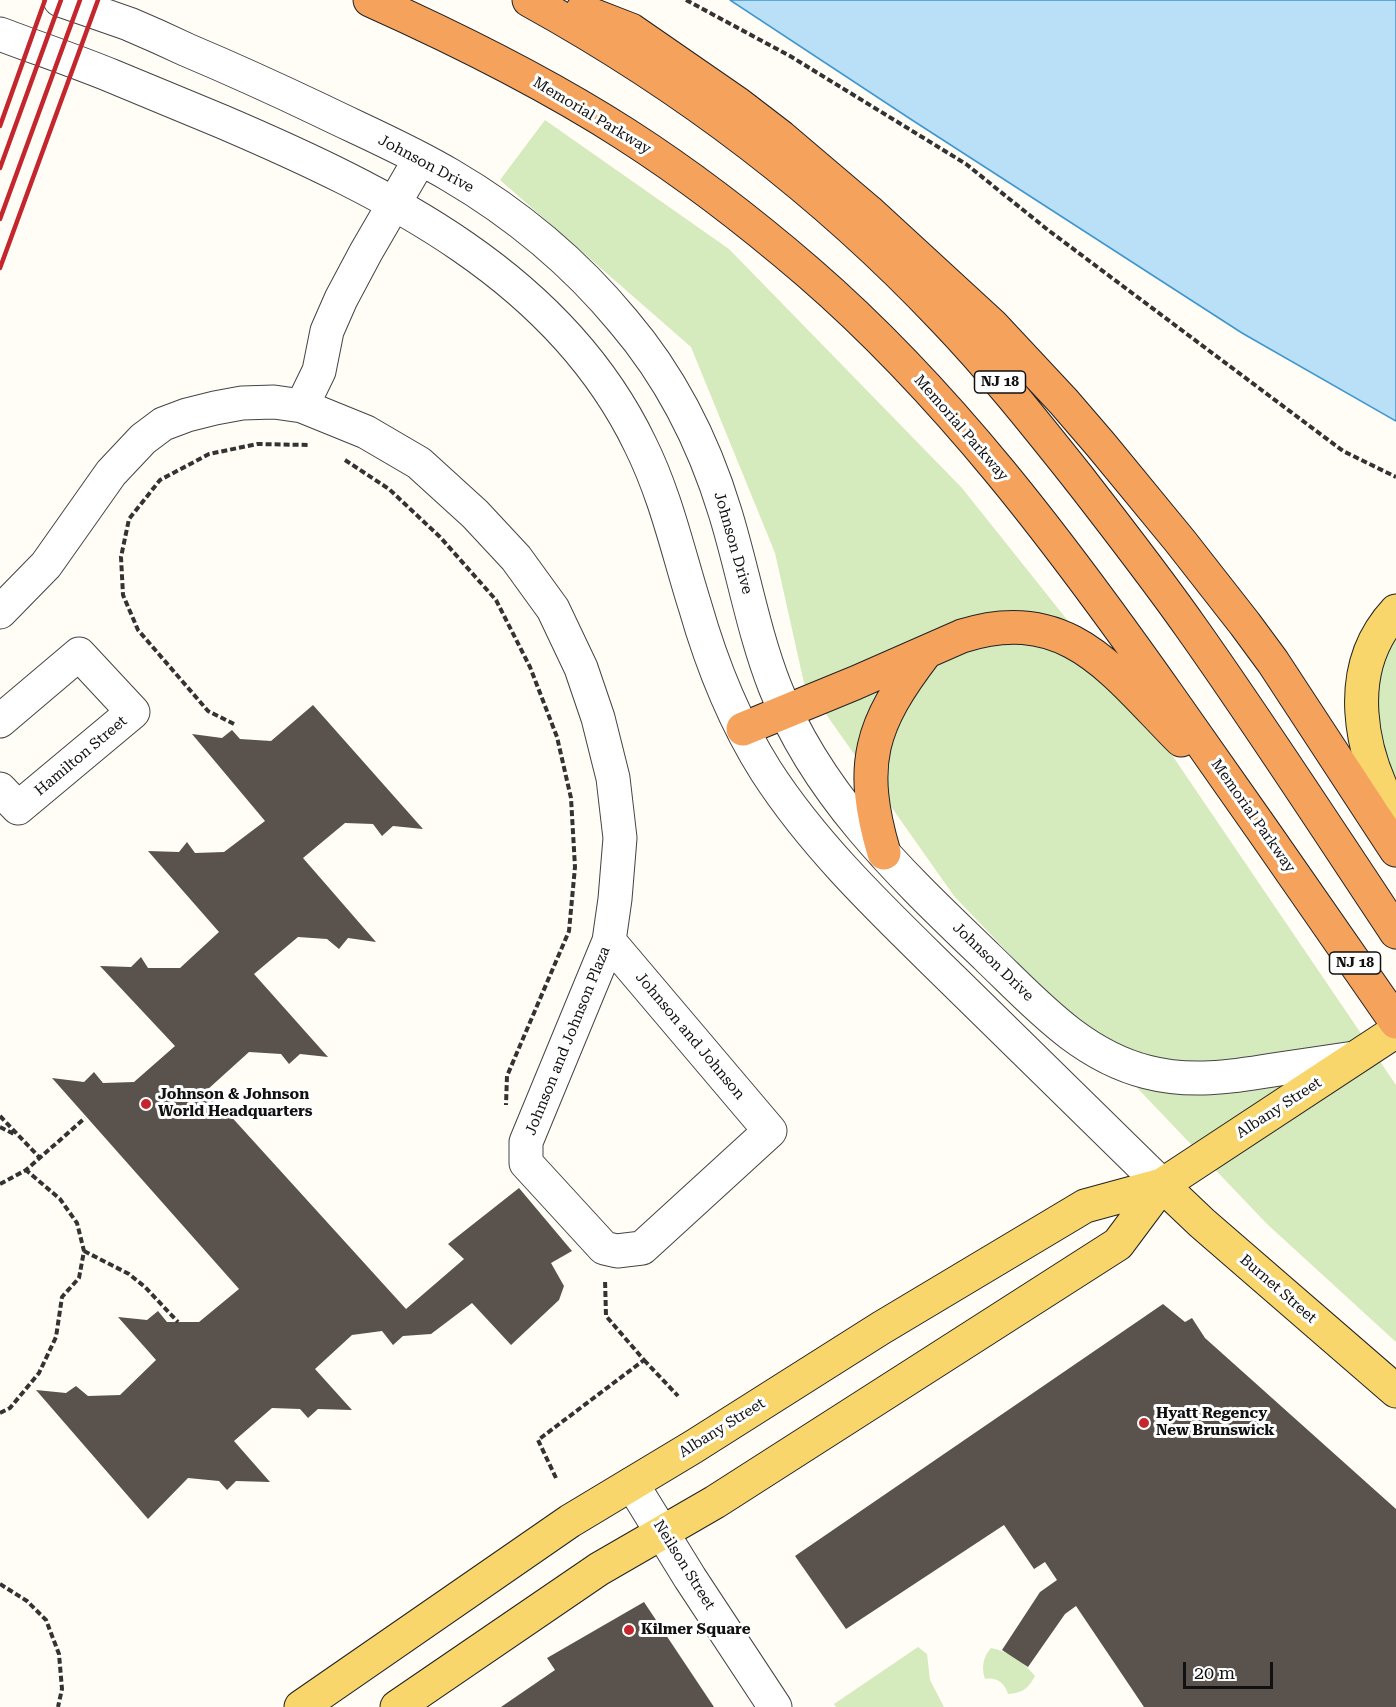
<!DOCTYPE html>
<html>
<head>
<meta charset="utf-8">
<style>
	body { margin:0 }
	#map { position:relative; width:1396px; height:1707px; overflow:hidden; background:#fffdf5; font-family:"Roboto Serif",serif }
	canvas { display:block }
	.scale { position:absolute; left:1183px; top:1662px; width:90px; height:27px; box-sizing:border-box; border:3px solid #111; border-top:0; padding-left:8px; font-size:18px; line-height:21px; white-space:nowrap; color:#111; -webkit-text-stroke:4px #fff; paint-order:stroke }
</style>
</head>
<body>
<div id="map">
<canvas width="1396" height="1707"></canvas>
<div class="scale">20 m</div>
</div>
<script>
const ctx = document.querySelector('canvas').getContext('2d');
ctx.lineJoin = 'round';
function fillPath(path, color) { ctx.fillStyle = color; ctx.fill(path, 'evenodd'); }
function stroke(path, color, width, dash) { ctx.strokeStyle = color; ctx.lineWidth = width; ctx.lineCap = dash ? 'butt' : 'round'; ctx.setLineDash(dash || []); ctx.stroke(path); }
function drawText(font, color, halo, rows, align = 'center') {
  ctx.font = font + ' "Roboto Serif",serif'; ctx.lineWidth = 6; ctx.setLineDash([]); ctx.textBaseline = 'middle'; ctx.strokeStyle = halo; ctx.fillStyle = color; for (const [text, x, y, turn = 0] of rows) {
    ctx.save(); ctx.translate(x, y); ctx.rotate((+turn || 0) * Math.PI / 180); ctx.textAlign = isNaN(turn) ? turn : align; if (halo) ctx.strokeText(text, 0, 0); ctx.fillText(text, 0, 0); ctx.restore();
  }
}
const green = new Path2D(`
	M545,120L729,249L962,488L1155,730L1396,1085V1342L1267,1224L954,896L804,683L775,553L691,347L500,180Z
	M1396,639V793L1374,727L1379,674L1390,647Z
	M918,1647L927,1654L930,1680L944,1707H836L834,1704Z
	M991,1648C1008,1651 1024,1662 1035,1676C1028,1689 1022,1693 1008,1694C1005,1683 996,1677 985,1679C981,1668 983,1657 991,1648Z`);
const water = new Path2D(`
	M730,0H1396V421L1242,333L912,120Z`);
const building = new Path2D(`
	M313,705L423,829L393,826L382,836L373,824L345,823L303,858L376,942L348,938L339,949L327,939L298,937L254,974L328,1057L300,1054L289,1064L281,1054L249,1052L207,1090L406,1309L464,1259L448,1244L519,1188L572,1251L551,1263L564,1286L559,1300L511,1345L472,1303L431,1334L403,1336L393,1345L382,1331L352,1335L315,1369L352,1410L318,1409L308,1418L300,1409L272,1408L234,1441L270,1482L236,1481L227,1490L219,1481L188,1478L148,1519L36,1390L66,1393L76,1386L88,1396L120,1395L156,1360L118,1317L147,1320L158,1311L167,1322H199L239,1289L52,1078L84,1082L94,1072L103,1083L134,1082L175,1046L100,966L131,967L141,957L148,968H180L219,932L148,851L179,852L187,842L195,853L224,852L265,821L192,734L222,738L232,730L240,739L271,741Z
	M1163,1304L1185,1322L1192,1318L1205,1338L1396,1509V1707H1144L1076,1606L1065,1614L1028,1667L1002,1650L1040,1592L1057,1580L1045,1562L1034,1569L1004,1525L846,1629L795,1556Z
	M644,1602L714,1707H501L555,1670L547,1658Z`);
const path = new Path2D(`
	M686,0L790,56L966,164L1048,230L1343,451L1396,477
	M345,460L389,489L440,537L496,600L530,667L557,737L571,798L575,867L569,931L507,1076L506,1105
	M234,724L208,711L138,630L123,595L121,557L129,519L160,480L209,454L257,444L309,445
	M0,1116L40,1158
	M0,1127L16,1135
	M0,1184L26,1170L85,1118
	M84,1251L129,1274L145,1287L178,1322
	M644,1360L678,1396
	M0,1413L10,1408L39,1373L56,1337L62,1297L79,1278L84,1251L77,1223L60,1199L26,1170
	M556,1478L538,1440L644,1360L606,1316L605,1279
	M0,1584L27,1601L46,1620L59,1654L62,1689L58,1707`);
const minor = new Path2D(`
	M60,0C83,8 106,16 129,24C148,32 168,41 187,50C232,69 276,89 320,110C363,131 408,150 450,175C515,213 575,263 623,321C670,376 704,443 725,512C743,570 753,631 775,687C818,797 904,877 987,957C1035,1003 1080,1055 1147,1072C1189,1083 1231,1077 1273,1070C1300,1066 1327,1062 1354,1058
	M0,34C37,48 75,61 112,76C149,91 186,107 223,122C386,192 559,276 640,444C666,496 678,552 695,606C711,662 735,722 766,771C817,850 887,915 954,981C1023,1049 1093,1117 1162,1185
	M302,406L319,371L327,331L341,299L366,252L420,159
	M0,612L46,565L111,473L143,439L163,424L187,415L215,408L242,403L274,402L302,406L366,432L419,463L475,514L516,558L553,609L581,668L598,718L613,778L620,838L615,899L609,941L526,1142V1163L604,1248L617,1251L642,1248L770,1131L609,941
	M0,721L79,654L133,712L18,808L0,789
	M632,1484L690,1578L775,1707`);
const major = new Path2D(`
	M1396,611C1342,669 1359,754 1396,816
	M1162,1185L1202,1223L1396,1391
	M301,1707L570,1521L693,1447L881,1328L1085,1206L1162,1185L1396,1031
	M397,1707L599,1569L715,1502L1118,1244L1162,1185`);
const highway = new Path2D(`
	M370,0C457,39 544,82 625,134C689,175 751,223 808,272C948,393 1061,544 1167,694C1244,803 1320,912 1396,1022
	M529,0C681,84 823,191 943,318C991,368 1034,422 1077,476C1115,525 1154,575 1190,626C1261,726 1328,830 1396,932
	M582,11L631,30L738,104L781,137L868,211L993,326L1064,402L1101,445L1180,541L1245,624L1273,662L1396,850
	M743,729L855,683L962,636C1068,602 1114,673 1181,740
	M884,853C858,764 870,725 926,652`);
const rail = new Path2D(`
	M0,126L45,0
	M0,168L61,0
	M0,219L80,0
	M0,268L98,0`);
const markers = [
	[146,1104,6,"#c4262e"],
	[1144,1423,6,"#c4262e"],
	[629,1630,6,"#c4262e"]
];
const shields = [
	[1000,382,51],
	[1355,963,51]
];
const shieldNames = [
	["NJ 18",1000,382],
	["NJ 18",1355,963]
];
const streetNames = [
	["Memorial Parkway",592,116,31],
	["Johnson Drive",426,164,28],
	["Memorial Parkway",961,428,49],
	["Johnson Drive",733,543,74],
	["Hamilton Street",81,756,-40],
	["Memorial Parkway",1253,816,55],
	["Johnson Drive",993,962,44],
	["Johnson and Johnson",690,1036,50],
	["Johnson and Johnson Plaza",568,1041,-68],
	["Albany Street",1279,1108,-33],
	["Burnet Street",1278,1289,41],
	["Albany Street",722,1428,-32],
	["Neilson Street",684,1565,58]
];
const poiNames = [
	["Johnson & Johnson",158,1095],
	["World Headquarters",158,1112],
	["Hyatt Regency",1156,1414],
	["New Brunswick",1156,1431],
	["Kilmer Square",641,1630]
];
fillPath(green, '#d5ebbd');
fillPath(water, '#b9e0f7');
stroke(water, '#3f96cf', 1.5);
fillPath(building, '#5a524d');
stroke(minor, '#444', 35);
stroke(major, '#222', 35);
stroke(highway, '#222', 35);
stroke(path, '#333', 4, [6, 3]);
stroke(minor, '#fff', 33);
stroke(major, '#f9d66b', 33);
stroke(highway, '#f5a25d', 33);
stroke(rail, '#c4262e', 4.5);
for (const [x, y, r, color] of markers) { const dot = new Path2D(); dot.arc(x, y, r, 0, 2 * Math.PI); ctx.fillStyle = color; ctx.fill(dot); stroke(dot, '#fff', 2); }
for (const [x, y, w] of shields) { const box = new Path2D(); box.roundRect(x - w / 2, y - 11, w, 22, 4.5); ctx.fillStyle = '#fff'; ctx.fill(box); stroke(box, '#111', 1.5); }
drawText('bold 14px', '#111', null, shieldNames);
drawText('15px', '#111', '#fff', streetNames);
drawText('bold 15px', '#111', '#fff', poiNames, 'left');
</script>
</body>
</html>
